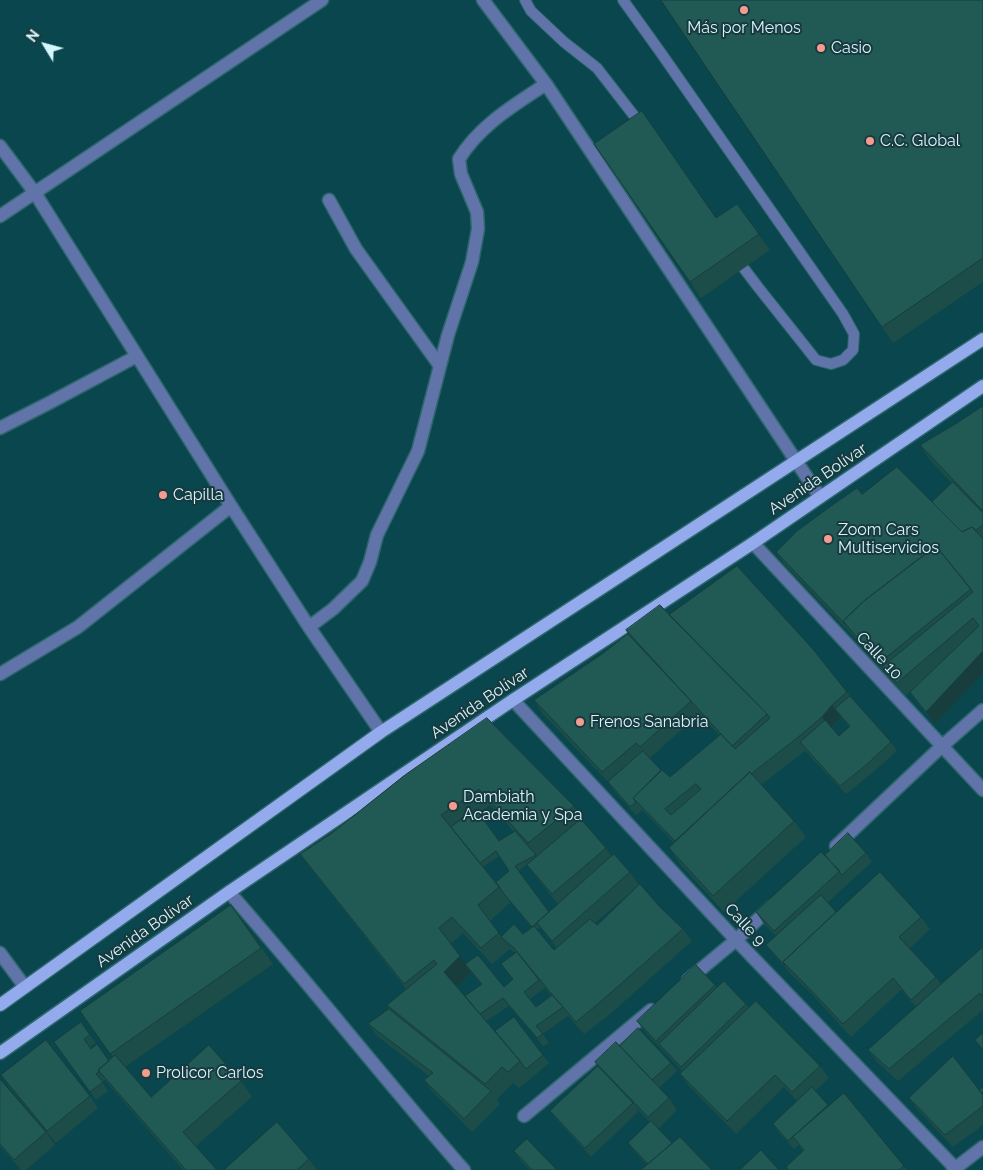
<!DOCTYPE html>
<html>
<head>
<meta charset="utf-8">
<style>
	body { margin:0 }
	#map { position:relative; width:983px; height:1170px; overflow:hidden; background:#0a464e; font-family:Raleway,sans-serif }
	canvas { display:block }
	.north { position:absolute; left:20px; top:20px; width:50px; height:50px; -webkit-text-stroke:4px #19393e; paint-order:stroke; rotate:307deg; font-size:14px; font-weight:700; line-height:20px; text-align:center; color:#d3f7fd }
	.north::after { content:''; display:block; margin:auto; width:18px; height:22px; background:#d3f7fd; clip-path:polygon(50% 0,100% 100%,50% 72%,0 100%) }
</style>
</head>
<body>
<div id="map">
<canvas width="983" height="1170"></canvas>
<div class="north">N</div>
</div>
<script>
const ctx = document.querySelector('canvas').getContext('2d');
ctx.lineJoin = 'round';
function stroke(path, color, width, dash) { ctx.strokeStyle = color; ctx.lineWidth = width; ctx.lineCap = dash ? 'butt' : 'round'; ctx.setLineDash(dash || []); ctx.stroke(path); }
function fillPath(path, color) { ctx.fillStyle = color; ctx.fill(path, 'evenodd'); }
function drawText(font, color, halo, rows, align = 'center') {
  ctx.font = font + ' Raleway,sans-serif'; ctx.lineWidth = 4; ctx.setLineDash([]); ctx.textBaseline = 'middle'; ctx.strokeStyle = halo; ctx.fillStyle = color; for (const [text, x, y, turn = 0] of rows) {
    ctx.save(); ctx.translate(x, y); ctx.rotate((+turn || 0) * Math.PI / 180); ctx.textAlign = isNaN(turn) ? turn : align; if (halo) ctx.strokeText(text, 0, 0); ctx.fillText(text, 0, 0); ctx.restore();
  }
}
const lane = new Path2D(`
	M525,0L531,11L564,42L597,68L642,126
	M623,0L661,53L843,314L854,334L853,350L843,360L831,364L816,360L758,287L736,258`);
const street = new Path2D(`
	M483,0L546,84L820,497
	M0,146L35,193L231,506L309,627L381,732
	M329,200L356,249L440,366
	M0,216L322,0
	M0,428L49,403L137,356
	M753,543L983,790
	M309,627L333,609L362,581L370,562L377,535L418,451L448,335L472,262L478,229L477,212L461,174L459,159C480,125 513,106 546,84
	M0,674L78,627L231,506
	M513,700L736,940L957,1170
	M836,846L941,747L983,710
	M229,892C309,983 384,1079 464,1170
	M0,953L25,987
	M688,980L736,940L772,906
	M524,1116L651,1010
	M953,1170L983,1147`);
const primary = new Path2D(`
	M0,1005L381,732L983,339
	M0,1053L229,892L513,700L753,543L983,386`);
const wall = new Path2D(`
	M983,0V282L893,343L882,327Z
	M594,144L716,218L737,204L770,250L701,298Z
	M983,406V673L935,724L919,705L910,692L921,682L906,695L890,679L854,637L784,564L776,552L862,494L932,502L952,483L931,461L920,445L957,423Z
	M669,615L847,692L891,742L897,751L871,774L846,794L805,751L761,785L794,821L806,837L724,912L680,864L669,848L674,843L642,810L636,815L614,791L608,782L542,713L534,700L602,654L628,634L626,630ZM699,714L720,736L670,777L661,770L650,758ZM841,717L849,727L839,736L832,728Z
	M405,775L574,806L585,822L584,823L606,848L612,857L630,872L639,885L595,923L597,925L659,906L683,929L692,941L608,1016L584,1034L568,1016L543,1034L549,1043L543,1046L509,1006L486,1021L495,1031L543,1055L549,1063L519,1088L513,1083L497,1099L500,1104L472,1132L433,1092L424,1080L429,1076L377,1036L368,1024L389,1009L387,1005L406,989L312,870L300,854L332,833ZM490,805L514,832L499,841L479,813ZM499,856L509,871L496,882L483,867ZM527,865L536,877L558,904L549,912L518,871ZM507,898L532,928L523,934L501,937L510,949L515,953L501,964L513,980L504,987L465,964L451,944L463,933L492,964L510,949L490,921L510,903ZM540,927L546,935L557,948L554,950L537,929ZM471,972L481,984L465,996L457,987ZM545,988L551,996L536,1007L530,999Z
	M866,853L872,862L828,902L836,912L921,917L930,929L910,948L936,977L941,984L983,949V1010L898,1081L877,1062L868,1050L916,1007L901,990L851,1037L813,995L791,974L772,953L766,945L776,936L764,924L756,912L825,855Z
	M231,905L273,964L125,1067L151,1097L241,1081L252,1097L196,1146L217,1170H183L110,1086L105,1080L102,1082L108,1091L96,1100L54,1042L81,1022L96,1043L90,1047L109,1061L113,1057L80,1011Z
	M715,985L717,988L746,1004L749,1007L820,1066L829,1078L815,1091L829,1106L904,1166L907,1170H789L786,1167L803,1151L799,1145L794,1149L778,1132L773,1124L797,1101L784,1087L736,1134L689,1086L680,1074L683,1072L646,1033L637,1021Z
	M620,1046L671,1063L677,1071L659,1088L669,1098L677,1110L658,1129L672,1143L647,1165L634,1151L628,1143L650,1122L636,1108L638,1112L591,1157L556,1119L550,1111L598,1066L595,1062Z
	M1,1075L90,1096L98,1108L56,1143L9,1087Z
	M0,1079L46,1132L55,1145L26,1170H21L0,1146Z
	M983,1087V1125L953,1147L918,1110L909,1098L979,1090Z
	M514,1151L557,1170H530L520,1160Z
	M309,1159L317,1170H224Z`);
const shadedWall = new Path2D(`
	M983,651V673L935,724L926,712Z
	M832,705L841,717L830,729L822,717Z
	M460,956L471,972L456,988L444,972Z`);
const building = new Path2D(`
	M661,0H983V258L882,327Z
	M642,111L716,218L737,204L759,234L690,282L594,144Z
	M983,406V511L920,445L957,423Z
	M897,467L962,532L972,527L983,539V651L926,712L910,692L979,626L973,618L897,683L882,667L973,592L936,546L864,601L843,621L846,625L776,552L797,531L831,506L857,488L862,494Z
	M953,482L983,513V525L976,530L972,527L962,532L932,502Z
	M936,546L971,589L879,663L843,621L864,601Z
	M737,566L812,648L847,692L832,705L822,717L797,738L751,774L750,772L675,841L633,798L662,770L670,777L721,734L735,749L770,718L767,714L669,615ZM696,784L701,789L671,815L665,809Z
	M660,605L767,714L732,746L626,630Z
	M628,634L691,701L640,747L636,743L602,772L534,700L602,654Z
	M850,696L891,742L865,766L840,786L800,742L825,720L839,736L850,726L835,709Z
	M487,718L574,806L528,843L479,789L441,815L499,887L478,905L499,933L481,948L452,917L439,928L460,956L444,972L520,1061L508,1072L502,1067L485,1084L387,1005L437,964L434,960L404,984L300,854L332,833L405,775Z
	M643,751L661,770L633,798L636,802L630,807L608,782Z
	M750,772L794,821L713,896L669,848Z
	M476,809L499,841L515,831L536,855L515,866L549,912L532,927L504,894L496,882L509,871L496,851L480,863L451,827Z
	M581,819L606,848L552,894L527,865Z
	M848,833L866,853L842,875L825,855Z
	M821,852L840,871L774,931L756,912Z
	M614,854L630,872L552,941L537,923Z
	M880,872L921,917L899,937L936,977L911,1000L893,978L843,1024L804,983L783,962Z
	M640,884L659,906L683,929L599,1003L576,1022L549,991L514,948L501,937L514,924L523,934L534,926L554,950L590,919L597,925Z
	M821,895L836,912L783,962L785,966L766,945Z
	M231,905L261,948L110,1054L80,1011Z
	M982,948L983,949V997L980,993L889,1069L868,1050Z
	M517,952L539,980L524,992L536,1007L552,995L563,1007L536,1026L543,1034L537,1038L503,998L480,1014L465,996L482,984L465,964L478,955L504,987L513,979L501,964Z
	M696,965L715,985L656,1041L637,1021Z
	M724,981L746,1004L681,1067L659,1044Z
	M756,1001L820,1066L792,1092L775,1075L727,1121L680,1074Z
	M389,1009L491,1091L464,1119L424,1080L433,1073L368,1024Z
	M514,1017L543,1055L526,1069L520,1061L495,1031Z
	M81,1022L90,1035L84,1039L91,1049L97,1044L109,1061L98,1070L100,1071L96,1074L103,1082L90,1092L54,1042Z
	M638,1028L671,1063L652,1080L620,1046Z
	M983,1033V1050L975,1040Z
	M46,1040L90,1096L47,1131L1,1075Z
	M616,1042L669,1098L648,1117L595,1062Z
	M209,1045L241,1081L183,1132L217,1170H186L98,1070L115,1055L151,1097Z
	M953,1056L983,1095V1106L945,1135L909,1098Z
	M598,1066L633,1103L585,1148L550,1111Z
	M0,1079L46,1132L14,1160L0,1144Z
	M812,1087L828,1105L788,1141L773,1124Z
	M983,1087V1095L979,1090Z
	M844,1093L904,1166L899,1170H789L786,1167L804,1150L793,1137Z
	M651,1121L672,1143L648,1164L628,1143Z
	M277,1122L309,1159L297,1170H224Z
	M680,1137L712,1170H641Z
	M527,1139L557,1170H532L514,1151Z
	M761,1150L779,1170H740Z`);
const markers = [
	[744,10,5,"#f59c90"],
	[821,48,5,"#f59c90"],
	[870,141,5,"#f59c90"],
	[163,495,5,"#f59c90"],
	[828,539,5,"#f59c90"],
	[580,722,5,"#f59c90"],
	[453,806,5,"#f59c90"],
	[146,1073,5,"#f59c90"]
];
const poiNames = [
	["Más por Menos",744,28,"center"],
	["Casio",831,48],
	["C.C. Global",880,141],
	["Capilla",173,495],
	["Zoom Cars",838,530],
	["Multiservicios",838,548],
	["Frenos Sanabria",590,722],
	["Dambiath",463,797],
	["Academia y Spa",463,815],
	["Prolicor Carlos",156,1073]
];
const streetNames = [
	["Avenida Bolívar",818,479,-34],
	["Calle 10",879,656,47],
	["Avenida Bolívar",480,703,-34],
	["Calle 9",745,925,47],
	["Avenida Bolívar",145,931,-35]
];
stroke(lane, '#2e666e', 12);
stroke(street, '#2e666e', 15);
stroke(primary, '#2e666e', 15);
stroke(lane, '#6174a9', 10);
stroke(street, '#6174a9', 12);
stroke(primary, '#93abec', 12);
fillPath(wall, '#1c4d49');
fillPath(shadedWall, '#173e3c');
fillPath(building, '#215955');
stroke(building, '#173e3c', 1);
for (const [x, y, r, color] of markers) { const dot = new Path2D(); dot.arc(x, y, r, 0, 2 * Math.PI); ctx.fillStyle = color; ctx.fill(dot); stroke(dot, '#19393e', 2); }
drawText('16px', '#d3f7fd', '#19393e', poiNames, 'left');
drawText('16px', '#d3f7fd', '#19393e', streetNames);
</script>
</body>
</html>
